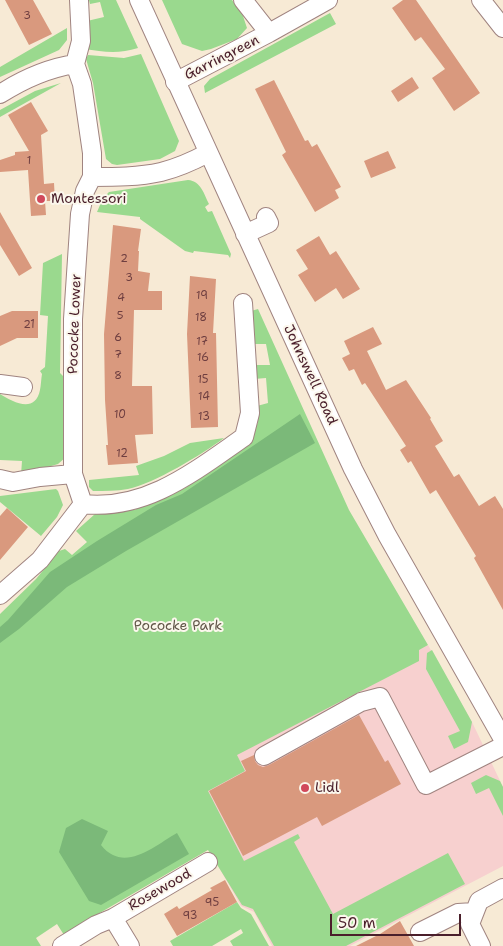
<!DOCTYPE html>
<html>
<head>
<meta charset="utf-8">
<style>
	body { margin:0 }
	#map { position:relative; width:503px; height:946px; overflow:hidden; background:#f7ead5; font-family:"Shantell Sans",sans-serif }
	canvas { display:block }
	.scale { position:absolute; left:330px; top:914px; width:131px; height:22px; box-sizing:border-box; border:2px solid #4a1f2b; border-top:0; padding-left:6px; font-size:15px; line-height:18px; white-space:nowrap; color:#4a1f2b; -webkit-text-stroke:4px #fbf7ec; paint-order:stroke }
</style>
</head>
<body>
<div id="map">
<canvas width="503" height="946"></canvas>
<div class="scale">50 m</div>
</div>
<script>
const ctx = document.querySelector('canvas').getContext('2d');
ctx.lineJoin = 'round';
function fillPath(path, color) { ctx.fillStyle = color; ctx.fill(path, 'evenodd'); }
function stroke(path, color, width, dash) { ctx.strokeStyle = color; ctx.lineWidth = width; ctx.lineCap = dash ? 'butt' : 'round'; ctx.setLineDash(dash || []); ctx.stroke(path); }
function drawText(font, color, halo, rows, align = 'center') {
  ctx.font = font + ' "Shantell Sans",sans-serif'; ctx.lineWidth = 4; ctx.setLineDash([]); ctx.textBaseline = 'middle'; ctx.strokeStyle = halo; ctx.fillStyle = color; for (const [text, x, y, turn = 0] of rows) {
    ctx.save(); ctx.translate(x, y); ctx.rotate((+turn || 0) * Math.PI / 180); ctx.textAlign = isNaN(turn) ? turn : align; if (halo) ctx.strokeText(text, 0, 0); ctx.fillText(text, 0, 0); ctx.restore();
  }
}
const built = new Path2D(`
	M428,645L472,722L503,787V866L350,946H272L254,912L241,906L209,850L165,769Z`);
const green = new Path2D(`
	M89,0H116L138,48C119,54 104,52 84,49L87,21L104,17L100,2L90,4Z
	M162,0H232L242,13L247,28L237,39L211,49L202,51L182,44Z
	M330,13L336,24L205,93L204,86L210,79Z
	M67,28V40L59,50L0,77V67Z
	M141,54L179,141L175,151L160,159L117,165L112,164L106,159L93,83L86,59L88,55L124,58Z
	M61,83L0,117V110L35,91Z
	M188,180C201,181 204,194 209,204L205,207L208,212L212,211L231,254L230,258L228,255L194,251L193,253L185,251L140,219V217L97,212L103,198L109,192Z
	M62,254L60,373L64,377L66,457L58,464L21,475L22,461L0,460V394C13,402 35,414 40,390C41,385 41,380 42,374L40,371L45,367L48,316L40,315L43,263Z
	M258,309L349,510L428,645L419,650V661L237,755L245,771L208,791L244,861L298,834L300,838L294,842L333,914L448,853L465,884L346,946H274L253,909L242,905L208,850L98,914L64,935L57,924L36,938L41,946H0V614L36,579L59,551L65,549L72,555L87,542L76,531L95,514L112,509L134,510L185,488L249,444L258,422L257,406L268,403L266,378L254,379L257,365H270L266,344H253L251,311Z
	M224,438C203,454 153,484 128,489C117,491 104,491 93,491L89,487V480L139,475L136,466L164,456L190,443Z
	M56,489L58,491L63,505L57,517L41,536L0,502V496Z
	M432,650L472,722L468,742L454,749L448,736L460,731L426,669L427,653Z
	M486,775L500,781L503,787V816L489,788L476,794L471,783Z
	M237,902L241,908L251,914L269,946H233L230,941L243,933L241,929L212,946H173L170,941Z`);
const forest = new Path2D(`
	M300,414L315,443L126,551L67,587L19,629L0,643V627L8,620L50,572L97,541L156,505L182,494Z
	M82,819L108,831L101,845C124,874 154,846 177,833L189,854L101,905L89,901L59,852L66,828Z`);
const building = new Path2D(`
	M5,0H33L52,34L29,45Z
	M403,0H416L480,93L454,111L432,78L445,69L421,37L415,41L392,8Z
	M412,77L419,88L398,102L391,91Z
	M274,80L305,141L308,140L312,147L317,144L341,187L335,190L339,198L315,212L282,155L286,152L255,89Z
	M31,102L48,131L41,135L44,184L54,183L55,201H45L46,215L31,216L28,170L0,172V160L15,155V152L29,151L8,115Z
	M388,151L396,168L371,178L364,161Z
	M0,212L32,268L19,276L0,245Z
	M113,225L141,229L138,251H139L138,271L150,273L148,291H162V310H134L132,386H152L153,434L135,435L138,463L108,465L106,445H108L105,400L104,334Z
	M319,236L330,255L336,251L360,289L343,299L336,288L315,302L298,275L308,269L296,250Z
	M190,276L216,279L213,333H216L218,427L191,428L187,334Z
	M12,311H38V338H17L0,346V316Z
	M373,327L382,344L367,351L386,390L406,380L431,418L430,419L443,441L435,446L454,477L459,474L479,506L495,496L503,509V610L474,558L476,556L436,490L430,494L411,461L408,463L400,450L406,446L365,383L362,385L354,369L349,371L342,358L350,354L344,341Z
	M7,508L28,527L0,560V516Z
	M359,715L385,762L388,760L401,784L322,826L317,817L243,856L209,791L246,771L241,761L254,755L255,761L258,765L263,767L269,765Z
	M225,880L237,902L177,936L164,914L177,906L179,909L212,890L210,888Z
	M400,921L414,946H356L380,934Z`);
const minor = new Path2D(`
	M79,0L81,41L75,64L82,84L92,153V177C114,177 139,177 161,172C177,168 193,161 208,153
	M139,0L353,469L387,535L503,739
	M243,0L269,33
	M481,0L503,28
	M175,82L269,33L328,0
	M0,94C22,80 49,68 75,64
	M245,234L269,223L266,217
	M0,384L23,387
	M0,479L13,482L40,477L73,474
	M83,504C146,511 195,471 244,437L250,413L243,303
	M0,595L40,560L83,504L73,474V319L80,214L85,191L92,177
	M264,756L361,702L380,697L426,785L503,746
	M113,918L130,946
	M420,932L458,913L474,912
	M62,946L96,925L113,918L208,862
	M481,946L470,924L479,901L503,888`);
const markers = [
	[41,199,5,"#d1495b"],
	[305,788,5,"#d1495b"]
];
const numberNames = [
	["3",27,16],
	["1",29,161],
	["2",124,259],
	["3",129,278],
	["19",202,296],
	["4",121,298],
	["5",120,316],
	["18",201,318],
	["21",29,325],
	["6",118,338],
	["17",202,342],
	["7",118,355],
	["16",203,358],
	["8",118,376],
	["15",203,380],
	["14",204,397],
	["10",120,415],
	["13",204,417],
	["12",122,454],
	["95",212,903],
	["93",190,916]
];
const streetNames = [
	["Garringreen",222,58,-27],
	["Pococke Lower",75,324,-88],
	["Johnswell Road",310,375,65],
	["Rosewood",160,890,-30]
];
const poiNames = [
	["Montessori",51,199],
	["Lidl",315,788]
];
const parkNames = [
	["Pococke Park",178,626]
];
fillPath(built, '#f7d0cf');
fillPath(green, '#9ad98e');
fillPath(forest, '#7bb979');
fillPath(building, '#d9997e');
stroke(minor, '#a08480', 20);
stroke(minor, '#fff', 18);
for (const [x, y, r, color] of markers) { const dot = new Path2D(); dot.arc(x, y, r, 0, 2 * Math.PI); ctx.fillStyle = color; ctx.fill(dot); stroke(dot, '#fbf7ec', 2); }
drawText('11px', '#6e3e40', null, numberNames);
drawText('14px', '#4a1f2b', '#fbf7ec', streetNames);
drawText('14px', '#4a1f2b', '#fbf7ec', poiNames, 'left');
drawText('14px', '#625749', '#fbf7ec', parkNames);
</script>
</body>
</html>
